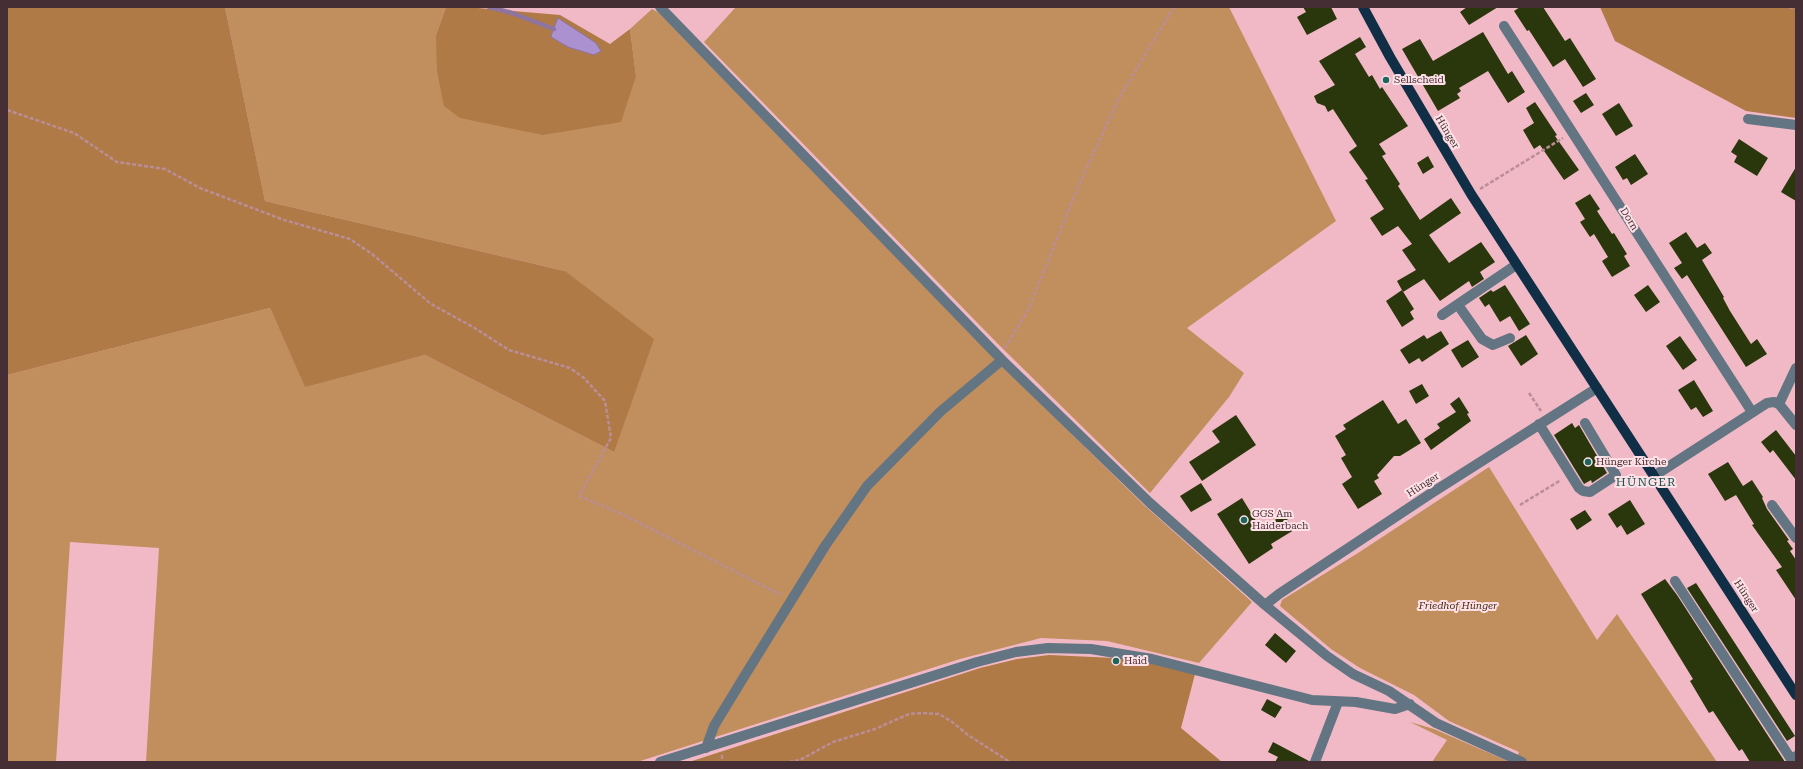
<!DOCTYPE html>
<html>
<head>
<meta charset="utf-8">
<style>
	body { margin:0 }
	#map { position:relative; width:1803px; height:769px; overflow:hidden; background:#f0b9c5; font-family:"Roboto Serif",serif }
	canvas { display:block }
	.frame { position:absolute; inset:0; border:8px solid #452f34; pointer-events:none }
</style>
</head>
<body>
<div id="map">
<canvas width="1803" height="769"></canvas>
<div class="frame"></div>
</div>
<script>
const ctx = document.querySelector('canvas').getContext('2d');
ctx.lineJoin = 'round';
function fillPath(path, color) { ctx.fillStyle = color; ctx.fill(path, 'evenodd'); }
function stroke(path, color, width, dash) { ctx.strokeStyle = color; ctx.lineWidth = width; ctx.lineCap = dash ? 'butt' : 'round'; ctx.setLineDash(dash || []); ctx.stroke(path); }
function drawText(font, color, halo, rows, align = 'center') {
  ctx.font = font + ' "Roboto Serif",serif'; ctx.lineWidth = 4; ctx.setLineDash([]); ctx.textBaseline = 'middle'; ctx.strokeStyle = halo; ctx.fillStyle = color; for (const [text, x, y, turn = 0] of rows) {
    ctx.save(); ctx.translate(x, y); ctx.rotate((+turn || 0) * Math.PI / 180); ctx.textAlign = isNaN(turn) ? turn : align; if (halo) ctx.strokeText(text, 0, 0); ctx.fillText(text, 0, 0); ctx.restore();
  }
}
const green = new Path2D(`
	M225,7H446L436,35L636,76L630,29L652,9L659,13L991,355L1144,505L1252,602L1199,663L1107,641L1041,638L960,659L637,762H146L159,548L70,542L56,762H7V375L270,308L305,386L425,355L614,452L565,271L265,201Z
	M736,7H1229L1336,221L1187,328L1244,373L1229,397L1150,493L998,344L704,42Z
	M1489,467L1597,640L1617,614L1717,762H1514L1519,752L1449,721L1414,695L1360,668L1331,649L1280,606L1282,600L1358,553Z
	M1410,722L1434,729L1510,762H1432L1447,740Z`);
const forest = new Path2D(`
	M7,7H225L265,201L565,271L654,339L614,452L425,355L305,387L270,308L7,375Z
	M446,7H466L560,15L610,44L630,29L636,76L621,122L543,135L460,118L444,106L437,71L436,35Z
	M1600,7H1796V118L1746,111L1615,41Z
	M1049,655L1115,658L1152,663L1195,674L1181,728L1222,762H689L980,668L1017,659Z`);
const water = new Path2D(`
	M558,18L596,43L601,51L594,55L568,47L551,37Z`);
const stream = new Path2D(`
	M489,7L512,13L554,29`);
const building = new Path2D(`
	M1303,7H1331L1337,19L1307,35L1297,17L1306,12Z
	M1467,7H1498L1469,25L1460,12Z
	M1520,7H1543L1565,41L1570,38L1596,79L1583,87L1565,59L1553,67L1529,30L1527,31L1514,11Z
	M1483,32L1508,74L1512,71L1525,92L1508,103L1488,71L1459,88L1461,91L1457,94L1460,98L1438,111L1402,49L1420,39L1433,61Z
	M1360,37L1366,47L1355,54L1369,77L1372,75L1380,89L1382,87L1408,126L1379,144L1386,154L1382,156L1400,184L1398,186L1420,220L1451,198L1461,213L1429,235L1449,263L1481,242L1495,262L1480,272L1484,279L1472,287L1469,281L1440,301L1424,279L1403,292L1397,281L1416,270L1402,250L1412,244L1398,226L1382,236L1370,218L1384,209L1365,180L1368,179L1349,152L1357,146L1333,109L1328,112L1325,106L1317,103L1314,96L1335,85L1319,61Z
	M1586,93L1594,105L1581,113L1573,101Z
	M1535,102L1557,135L1555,136L1579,170L1564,180L1540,145L1534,149L1523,130L1534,123L1526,108Z
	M1619,103L1633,126L1616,136L1602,114Z
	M1739,139L1768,158L1757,176L1734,162L1737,156L1731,152Z
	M1635,154L1648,174L1631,185L1627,178L1623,180L1615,167Z
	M1428,156L1434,167L1423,174L1417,163Z
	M1796,167V201L1781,192Z
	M1590,194L1600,209L1597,211L1612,234L1614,233L1627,254L1624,256L1630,266L1612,277L1602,261L1608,257L1594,234L1590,237L1580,222L1585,219L1575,203Z
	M1686,232L1697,248L1705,243L1712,253L1702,260L1724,297L1723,298L1730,311L1751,344L1757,339L1767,354L1746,367L1687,275L1682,279L1674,268L1682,263L1669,243Z
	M1505,285L1530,324L1519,331L1510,316L1500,322L1489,304L1485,307L1479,298L1491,290L1493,292Z
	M1648,285L1660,302L1646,312L1634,295Z
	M1402,290L1414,309L1410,312L1414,319L1402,327L1386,301Z
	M1441,331L1449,344L1422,362L1419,358L1409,364L1400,350L1424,335L1427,339Z
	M1526,335L1538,354L1521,366L1508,346Z
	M1680,336L1697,360L1683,370L1666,346Z
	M1468,340L1479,357L1462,368L1451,350Z
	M1694,380L1713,411L1703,417L1696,407L1691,410L1678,390Z
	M1422,384L1429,396L1416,404L1409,391Z
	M1459,397L1469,413L1467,414L1471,421L1431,450L1424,439L1440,428L1437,424L1456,412L1450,404Z
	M1383,400L1398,424L1406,419L1421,443L1400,456H1394L1377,475L1379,478L1374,481L1382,494L1358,509L1342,484L1352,477L1341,458L1346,455L1335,436L1346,429L1343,425Z
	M1236,415L1256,445L1202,481L1189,462L1220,442L1212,431Z
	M1572,423L1575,428L1579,425L1607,473L1592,483L1591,480L1584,484L1554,435Z
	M1776,430L1796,456V480L1773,450L1770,453L1761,442Z
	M1728,462L1743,486L1752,480L1763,497L1762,498L1767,509L1789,540L1787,541L1793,549L1790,551L1796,560V600L1776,570L1782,567L1752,525L1754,524L1736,495L1725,501L1708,474Z
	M1201,483L1212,500L1191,512L1180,496Z
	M1242,498L1261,529L1284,514L1294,530L1271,544L1273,548L1249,564L1217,514Z
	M1630,500L1645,524L1627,535L1621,525L1617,528L1608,514Z
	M1585,510L1592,520L1577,530L1570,519Z
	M1665,579L1677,595L1785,762H1750L1742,749L1739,751L1713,711L1709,713L1690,681L1693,679L1641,594Z
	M1696,583L1795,736L1787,741L1687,588Z
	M1275,633L1296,651L1286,663L1265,645Z
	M1267,699L1282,707L1275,718L1261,710Z
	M1273,742L1309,761V762H1275L1278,757L1268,752Z`);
const path = new Path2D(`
	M1789,7L1796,9
	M7,110L74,133L117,162L165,169L200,188L284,220L350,239L372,254L431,304L473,327L509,350L570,368L584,378L605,401L611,438L579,496L624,515L781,595
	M1480,189L1563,138
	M1005,348L1028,310L1078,187L1119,98L1174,7
	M1529,393L1541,411
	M1520,505L1561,480
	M722,755V762
	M789,762L800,760L833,742L875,729L909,714L923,713L939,714L951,721L968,735L1010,762`);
const minor = new Path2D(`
	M660,7L1002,360L1150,503L1265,605L1327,656L1353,674L1389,691L1436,723L1522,762
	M1504,26L1752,412
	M1748,119L1796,125
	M1458,305L1482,339L1493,345L1510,338
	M1442,315L1516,265
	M1779,404L1796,368
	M1779,404L1796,425
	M1539,424L1579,488L1583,491L1590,492L1616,475L1585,423
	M1654,476L1767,403L1774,402L1779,404
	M1772,505L1796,538
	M1675,581L1791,759L1796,756
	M1265,605L1279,594L1430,494L1597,388
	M706,748L714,726L742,680L825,546L867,486L941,411L1002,360
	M660,762L977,662L1016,652L1048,648L1091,649L1152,659L1312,700L1356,702L1395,709L1410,704
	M1315,762L1338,702`);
const major = new Path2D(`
	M1363,7L1390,57L1471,194L1796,695`);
const markers = [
	[1386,80,4,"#1c665e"],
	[1588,462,4,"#1c665e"],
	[1244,520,4,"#1c665e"],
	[1116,661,4,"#1c665e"]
];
const poiNames = [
	["Sellscheid",1394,80],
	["Hünger Kirche",1596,462],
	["GGS Am",1252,514],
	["Haiderbach",1252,526],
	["Haid",1124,661]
];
const streetNames = [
	["Hünger",1447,132,59],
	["Dorn",1629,219,58],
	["Hünger",1423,485,-33],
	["Hünger",1746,596,57]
];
const parkNames = [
	["Friedhof Hünger",1458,606]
];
const quarterNames = [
	["HÜNGER",1646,482]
];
fillPath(green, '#c18e5d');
fillPath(forest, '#af7a46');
fillPath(water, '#ac91d0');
stroke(water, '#8d74a1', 1);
stroke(stream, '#8d74a1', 4.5);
fillPath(building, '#2a360c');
stroke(path, '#ba8d97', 2.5, [4, 2]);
stroke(minor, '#637482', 10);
stroke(major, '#102f46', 10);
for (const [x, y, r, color] of markers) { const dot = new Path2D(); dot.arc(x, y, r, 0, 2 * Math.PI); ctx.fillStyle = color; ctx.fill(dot); stroke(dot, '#ffe2e8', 1.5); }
drawText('10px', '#452f34', '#ffe2e8', poiNames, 'left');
drawText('10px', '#452f34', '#ffe2e8', streetNames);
drawText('italic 10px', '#432b14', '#ffe2e8', parkNames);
ctx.letterSpacing = '1px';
drawText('12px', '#1c554e', '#ffe2e8', quarterNames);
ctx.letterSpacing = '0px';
</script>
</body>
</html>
